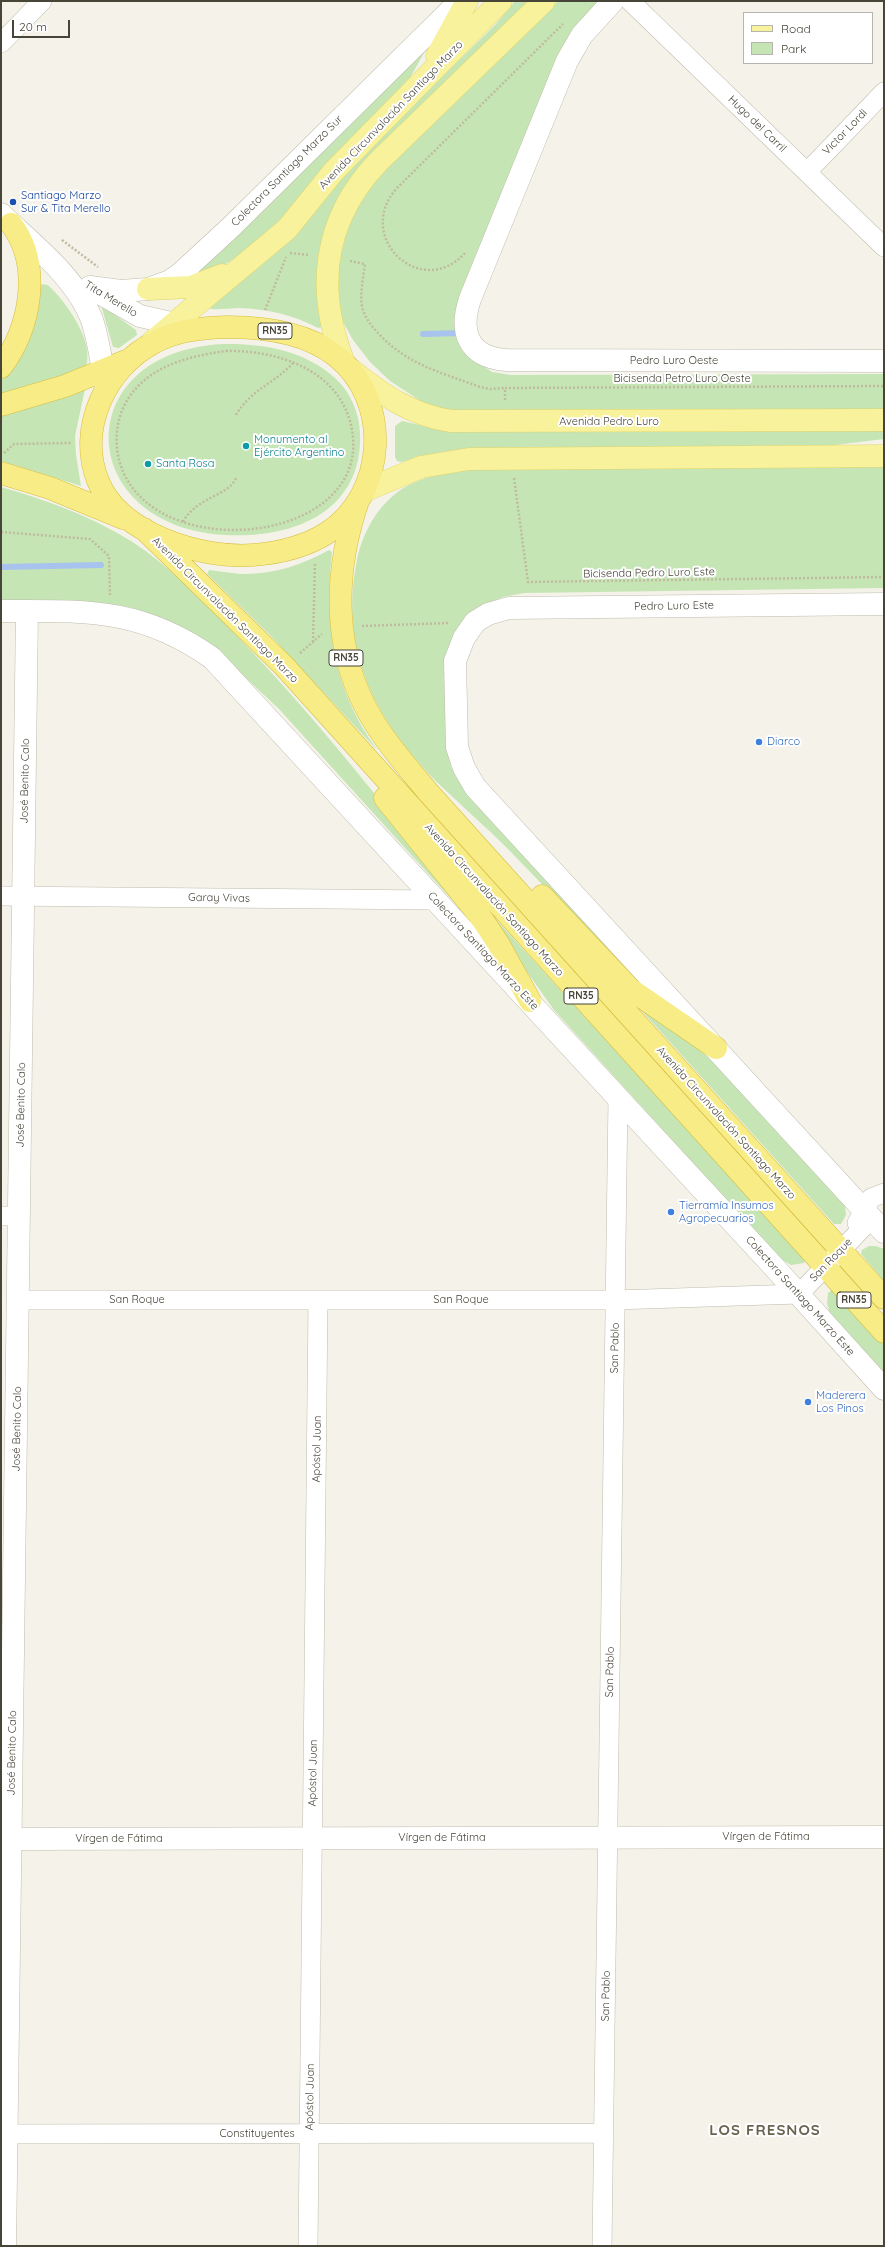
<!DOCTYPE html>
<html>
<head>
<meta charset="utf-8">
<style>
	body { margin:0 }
	#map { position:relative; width:885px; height:2247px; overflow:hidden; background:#f4f2e9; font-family:Quicksand,sans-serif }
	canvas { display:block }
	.frame { position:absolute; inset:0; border:2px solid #474438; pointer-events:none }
	.legend { position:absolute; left:743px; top:12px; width:130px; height:52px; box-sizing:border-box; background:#fff; border:1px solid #b5b4af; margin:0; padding:5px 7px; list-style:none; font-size:12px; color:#474438 }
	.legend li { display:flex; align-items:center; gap:8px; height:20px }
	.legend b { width:20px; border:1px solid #b5b4af }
	.scale { position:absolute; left:12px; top:20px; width:58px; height:18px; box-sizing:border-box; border:2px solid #474438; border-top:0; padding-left:5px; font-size:12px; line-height:14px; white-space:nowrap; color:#474438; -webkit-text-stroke:3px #fff; paint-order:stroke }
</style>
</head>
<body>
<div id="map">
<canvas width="885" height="2247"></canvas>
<div class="frame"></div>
<ul class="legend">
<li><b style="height:5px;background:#f9f29c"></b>Road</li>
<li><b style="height:11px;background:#c5e6b4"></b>Park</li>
</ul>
<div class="scale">20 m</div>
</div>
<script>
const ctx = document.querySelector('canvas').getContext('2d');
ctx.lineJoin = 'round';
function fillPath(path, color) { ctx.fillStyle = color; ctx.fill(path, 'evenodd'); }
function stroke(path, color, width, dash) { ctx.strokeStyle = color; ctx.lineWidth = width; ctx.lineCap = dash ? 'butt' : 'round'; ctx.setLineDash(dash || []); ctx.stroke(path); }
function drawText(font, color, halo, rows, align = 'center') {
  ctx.font = font + ' Quicksand,sans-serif'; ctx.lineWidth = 4; ctx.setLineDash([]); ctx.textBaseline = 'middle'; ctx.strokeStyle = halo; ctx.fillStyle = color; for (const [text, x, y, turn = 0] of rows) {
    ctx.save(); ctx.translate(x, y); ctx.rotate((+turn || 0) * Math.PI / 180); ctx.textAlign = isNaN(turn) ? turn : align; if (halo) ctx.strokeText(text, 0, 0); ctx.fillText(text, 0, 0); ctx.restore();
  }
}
const green = new Path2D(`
	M515,1H530L360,166L339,197L322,327L318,328C294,315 267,309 239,308C230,308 220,310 211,309V305L298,232L351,166L495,25Z
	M558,1H601L576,27L566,42L461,295L472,358L492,372L511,375L884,374V411L485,413L445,410L422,402L390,381L370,362L353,340L342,320L337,299L339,259L349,220L381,172Z
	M425,51L410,78C381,110 353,141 324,172C288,212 253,253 204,276L195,272Z
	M41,284L48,285C66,302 92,338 87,363L85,367L58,377L1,395V379Z
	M101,305L136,330L137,335L119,348L113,347Z
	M223,344C263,343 307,351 336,379C351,393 359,413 360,433C363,501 310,532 249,535C74,544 60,352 223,344Z
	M85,389L75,436L76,455L81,486L1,461V414Z
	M402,421L442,430L884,428V439L835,445L466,449L441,452L401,462L397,461L395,457V426Z
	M884,465V588L524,593L503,597L477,608L448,751L451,767L463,787L651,993L648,996C601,947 556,898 509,850C487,828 464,808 442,787C377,723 338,653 357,560C363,529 383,496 413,483C430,475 449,473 468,470Z
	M1,487C47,500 90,516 131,541C171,567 203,601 236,635C322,723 397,823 475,919L472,922L279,709L217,651L155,616L129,607L66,600H1Z
	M329,550L332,552C324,626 333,690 378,751L271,636L207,574L209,570C219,571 229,573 240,574C272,575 302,565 329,550Z
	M489,912L794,1246L805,1260L804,1263L791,1265L779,1258L554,1010L486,914Z
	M644,1007L713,1061L845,1205L846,1215L841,1224H834L642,1011Z
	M869,1246H876L884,1249V1281L861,1254L862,1250Z
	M832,1290L836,1292L884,1345V1373L830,1314L827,1303L828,1293Z`);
const stream = new Path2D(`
	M423,334L463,333
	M1,567L101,565`);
const path = new Path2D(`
	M26,210L28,208L34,214
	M62,240L98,267
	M290,253L309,255
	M465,253C421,301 353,237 397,188L563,24
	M350,261L365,264C363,278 360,293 362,307C365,318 372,327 380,335C408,365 443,373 480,387L490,389L505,388
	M265,310L286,257
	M226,351C275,350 335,368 350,421C383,541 161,569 122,469C115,451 115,431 121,413C138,369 183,357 226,351Z
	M505,400V388L884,386
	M236,415C251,389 274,384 293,363
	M4,453L14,444L71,443
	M514,478L528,582L884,577
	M183,522C196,497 229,496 236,478
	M1,532L90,539L109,556L110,595
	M362,626L449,623
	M313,642L315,562
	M300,653L322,634`);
const minor = new Path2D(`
	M630,1L884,247
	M1,43L42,1
	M807,172L884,92
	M1,896L436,900
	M1,1216H19
	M857,1223L871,1198L884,1193
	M18,1300H615L799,1294L872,1218
	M7,2134L604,2133
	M308,2246L318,1300
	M602,2246L618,1098`);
const tertiary = new Path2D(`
	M613,1L582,35L567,61L470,299C459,332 468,357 506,360L884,361
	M1,214C33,245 76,277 92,320C99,341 102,366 106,388
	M90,287L121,291L148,289L170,281L180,274L231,227L460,1
	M96,291L140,316L189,327
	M884,604L509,608L488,614L475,622L464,638L455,661L457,747L464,768L475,787L884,1232
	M1,611C85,611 140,607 212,658L774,1267L884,1389
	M11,1839L884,1837
	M5,2246L27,611`);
const primary = new Path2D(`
	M437,56L467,1
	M148,289L191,287L222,275
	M153,341L287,229L334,171L501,1
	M344,363C315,289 323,219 379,161L544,1
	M350,369C382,394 410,415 451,421L884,420
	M364,491L421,467L469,459L884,456`);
const trunk = new Path2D(`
	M227,327C264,327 306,332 336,356C392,400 387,494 327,533C305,547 278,553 253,555C201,559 119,534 98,481C77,428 106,367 155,342C177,330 202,328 227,327Z
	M1,367C31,329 42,264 11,224
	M1,405L65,386L126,361
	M1,473L50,488L123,518
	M358,501C333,574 332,655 374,722C389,747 409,769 428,792L884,1298
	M144,529L284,666L884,1332
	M385,798L480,916L498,943L530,1001
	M542,896L630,989L716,1048`);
const markers = [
	[13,202,4,"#1a4fb4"],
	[246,446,4,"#0f9aa8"],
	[148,464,4,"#0f9aa8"],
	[759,742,4,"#3f7fe0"],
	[671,1212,4,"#3f7fe0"],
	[808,1402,4,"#3f7fe0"]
];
const shields = [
	[275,331,34],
	[346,658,34],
	[581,996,34],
	[854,1300,34]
];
const shieldNames = [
	["RN35",275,331],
	["RN35",346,658],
	["RN35",581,996],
	["RN35",854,1300]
];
const streetNames = [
	["Avenida Circunvalación Santiago Marzo",391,115,-46],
	["Hugo del Carril",757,124,44],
	["Victor Lordi",845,132,-46],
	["Colectora Santiago Marzo Sur",287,171,-45],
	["Tita Merello",111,299,31],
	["Pedro Luro Oeste",674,361],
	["Bicisenda Petro Luro Oeste",682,379],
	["Avenida Pedro Luro",609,422],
	["Bicisenda Pedro Luro Este",649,573,-1],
	["Pedro Luro Este",674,606,-1],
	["Avenida Circunvalación Santiago Marzo",225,610,45],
	["José Benito Calo",25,781,-89],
	["Garay Vivas",219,898,1],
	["Avenida Circunvalación Santiago Marzo",494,900,48],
	["Colectora Santiago Marzo Este",483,951,47],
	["José Benito Calo",21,1105,-89],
	["Avenida Circunvalación Santiago Marzo",726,1123,48],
	["San Roque",831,1260,-46],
	["Colectora Santiago Marzo Este",800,1296,48],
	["San Roque",137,1300],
	["San Roque",461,1300],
	["San Pablo",615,1348,-89],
	["José Benito Calo",17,1429,-89],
	["Apóstol Juan",317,1449,-89],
	["San Pablo",610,1672,-89],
	["José Benito Calo",12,1753,-89],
	["Apóstol Juan",313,1773,-89],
	["Vírgen de Fátima",766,1837],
	["Vírgen de Fátima",442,1838],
	["Vírgen de Fátima",119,1839],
	["San Pablo",606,1996,-89],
	["Apóstol Juan",310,2097,-89],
	["Constituyentes",257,2134]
];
const transitNames = [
	["Santiago Marzo",21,196],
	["Sur & Tita Merello",21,209]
];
const cultureNames = [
	["Monumento al",254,440],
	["Ejército Argentino",254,453],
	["Santa Rosa",156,464]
];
const shopNames = [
	["Diarco",767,742],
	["Tierramía Insumos",679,1206],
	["Agropecuarios",679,1219],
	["Maderera",816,1396],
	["Los Pinos",816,1409]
];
const districtNames = [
	["LOS FRESNOS",765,2130]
];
fillPath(green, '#c5e6b4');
stroke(stream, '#a8c3ed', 6);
stroke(minor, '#bfbcac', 20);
stroke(tertiary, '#bfbcac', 23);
stroke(primary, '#ded36c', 23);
stroke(trunk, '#d6bd40', 23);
stroke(path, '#c0bb9e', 2.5, [2, 2]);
stroke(minor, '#fff', 19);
stroke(tertiary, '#fff', 22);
stroke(primary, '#f9f29c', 22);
stroke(trunk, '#f8ec86', 22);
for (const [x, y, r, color] of markers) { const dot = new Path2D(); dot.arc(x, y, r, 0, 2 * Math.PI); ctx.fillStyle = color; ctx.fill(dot); stroke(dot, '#fff', 1.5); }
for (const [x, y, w] of shields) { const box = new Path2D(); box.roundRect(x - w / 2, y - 8, w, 16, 3); ctx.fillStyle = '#fff'; ctx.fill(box); stroke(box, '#474438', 1); }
drawText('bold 10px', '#474438', null, shieldNames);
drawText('11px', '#474438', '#fff', streetNames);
drawText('11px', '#164399', '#fff', transitNames, 'left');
drawText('11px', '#0d838f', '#fff', cultureNames, 'left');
drawText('11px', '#366cbe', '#fff', shopNames, 'left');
ctx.letterSpacing = '1px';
drawText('bold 15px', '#69644f', '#fff', districtNames);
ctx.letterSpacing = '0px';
</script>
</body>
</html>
